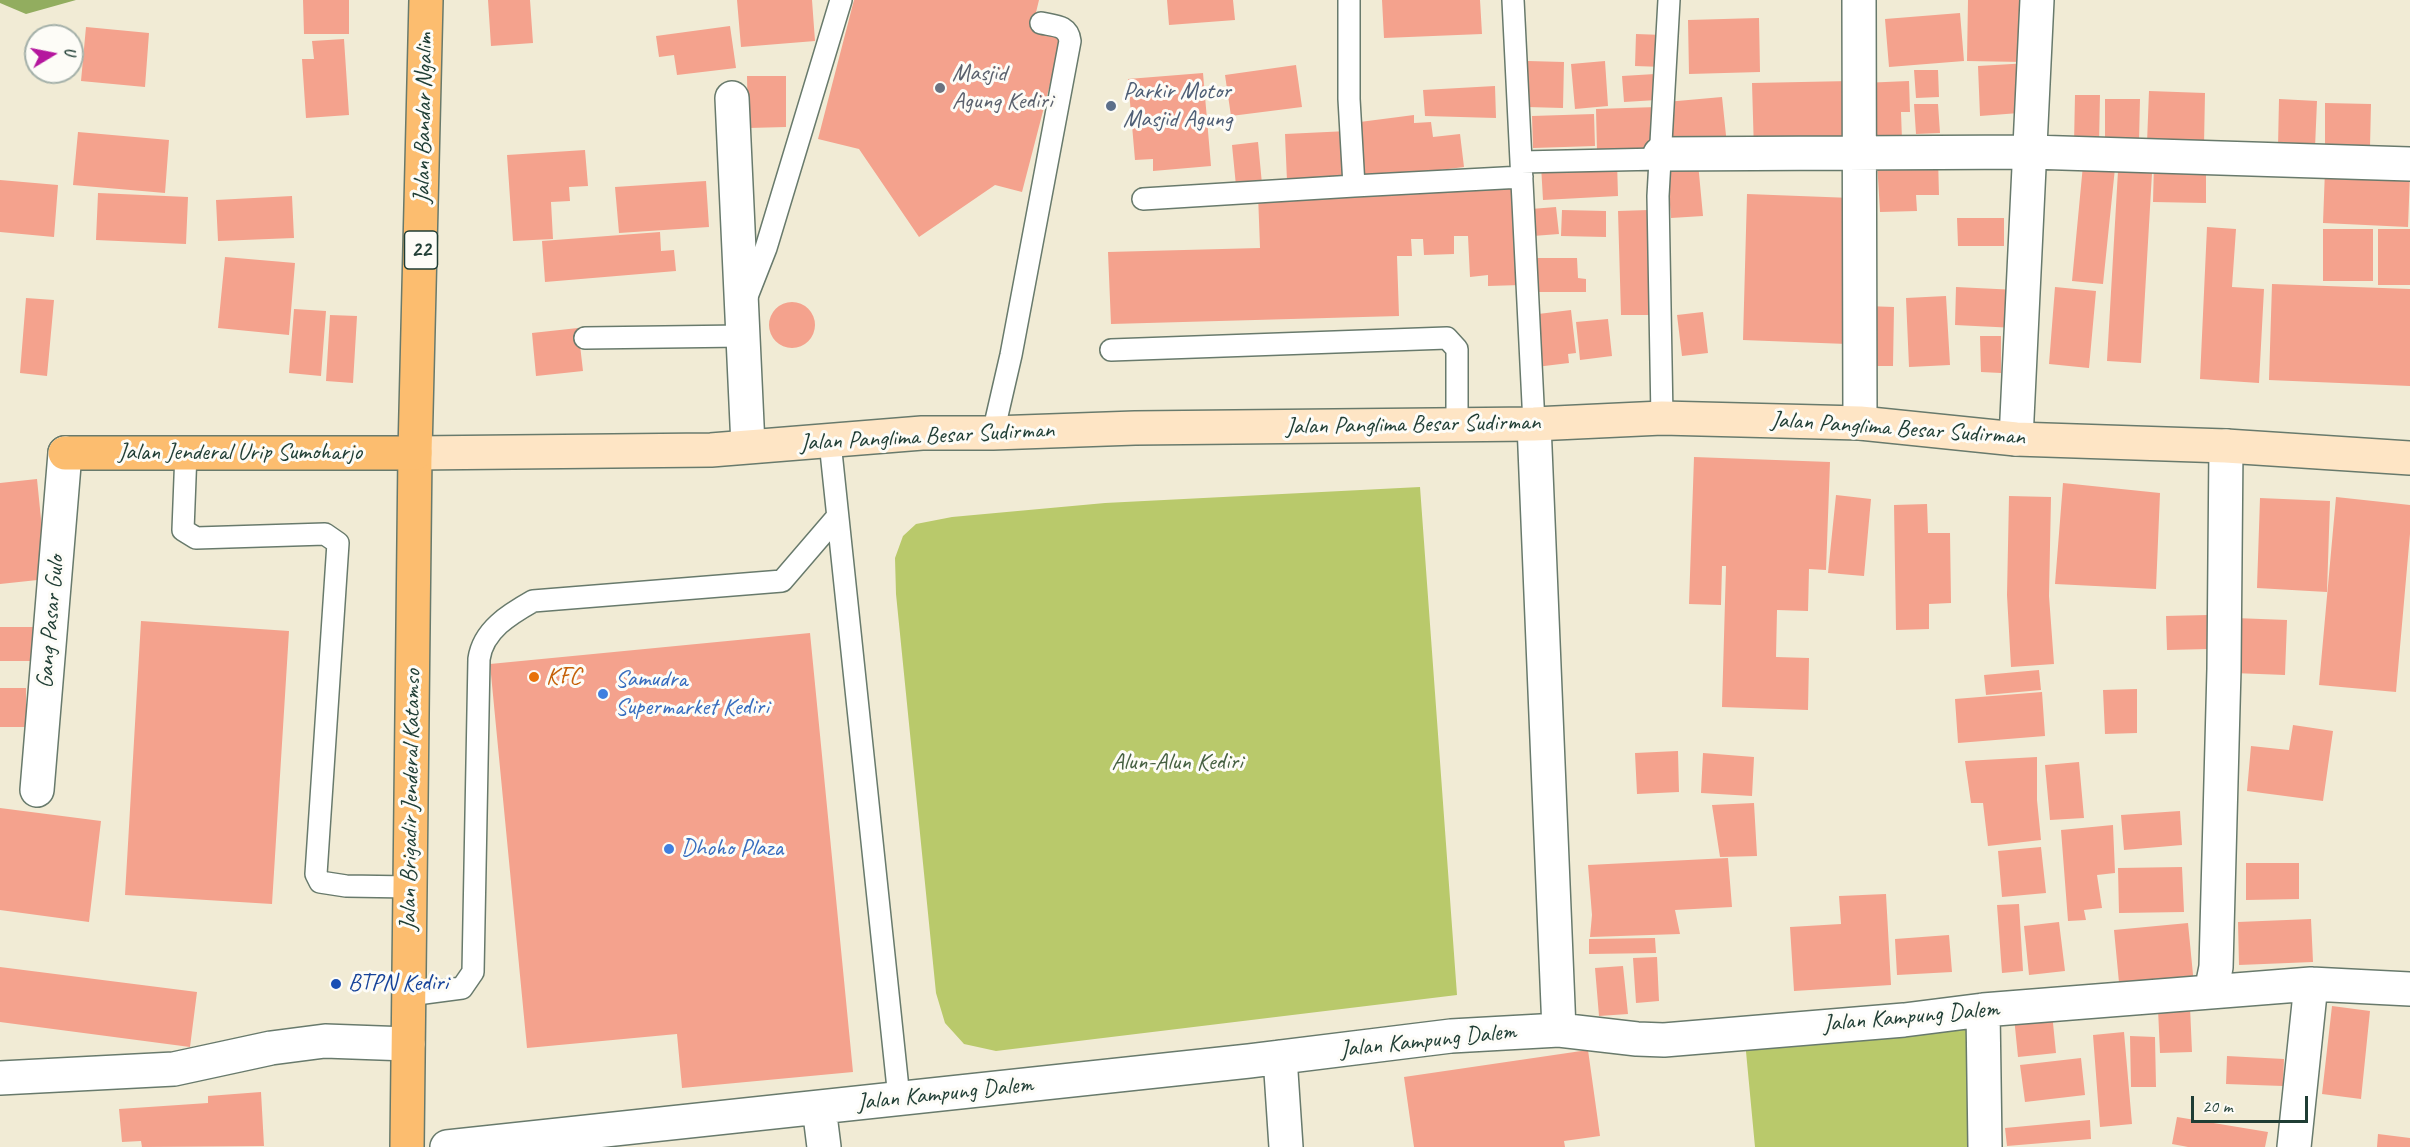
<!DOCTYPE html>
<html>
<head>
<meta charset="utf-8">
<style>
	body { margin:0 }
	#map { position:relative; width:2410px; height:1147px; overflow:hidden; background:#f1ebd5; font-family:Caveat,sans-serif }
	canvas { display:block }
	.north { position:absolute; left:24px; top:24px; width:60px; height:60px; box-sizing:border-box; background:#fdfcf7; border:2px solid #a4b0a9; border-radius:50%; rotate:80deg; font-size:16px; font-weight:700; line-height:24px; text-align:center; color:#1f3d34 }
	.north::after { content:''; display:block; margin:auto; width:21px; height:27px; background:#b5179e; clip-path:polygon(50% 0,100% 100%,50% 72%,0 100%) }
	.scale { position:absolute; left:2191px; top:1096px; width:117px; height:27px; box-sizing:border-box; border:3px solid #1f3d34; border-top:0; padding-left:8px; font-size:18px; line-height:21px; white-space:nowrap; color:#1f3d34; -webkit-text-stroke:4px #fdfcf7; paint-order:stroke }
</style>
</head>
<body>
<div id="map">
<canvas width="2410" height="1147"></canvas>
<div class="north">U</div>
<div class="scale">20 m</div>
</div>
<script>
const ctx = document.querySelector('canvas').getContext('2d');
ctx.lineJoin = 'round';
function fillPath(path, color) { ctx.fillStyle = color; ctx.fill(path, 'evenodd'); }
function stroke(path, color, width, dash) { ctx.strokeStyle = color; ctx.lineWidth = width; ctx.lineCap = dash ? 'butt' : 'round'; ctx.setLineDash(dash || []); ctx.stroke(path); }
function drawText(font, color, halo, rows, align = 'center') {
  ctx.font = font + ' Caveat,sans-serif'; ctx.lineWidth = 6; ctx.setLineDash([]); ctx.textBaseline = 'middle'; ctx.strokeStyle = halo; ctx.fillStyle = color; for (const [text, x, y, turn = 0] of rows) {
    ctx.save(); ctx.translate(x, y); ctx.rotate((+turn || 0) * Math.PI / 180); ctx.textAlign = isNaN(turn) ? turn : align; if (halo) ctx.strokeText(text, 0, 0); ctx.fillText(text, 0, 0); ctx.restore();
  }
}
const green = new Path2D(`
	M1420,487L1457,995L996,1051L964,1044L945,1023L936,993L896,594L895,558L903,536L916,524L952,517L1105,503Z
	M1981,1022L1979,1147H1755L1745,1041Z`);
const forest = new Path2D(`
	M0,0H76L26,14L0,3Z`);
const building = new Path2D(`
	M303,0H349V34H304Z
	M488,0H530L533,43L491,46Z
	M737,0H812L815,41L741,47Z
	M854,0H1039L1032,29L1062,38L1022,192L995,185L919,237L859,149L818,139Z
	M1167,0H1233L1235,20L1169,25Z
	M1382,0H1480L1482,34L1384,38Z
	M1968,0H2025L2023,62L1967,61Z
	M1960,13L1964,61L1889,67L1885,19Z
	M1759,18L1760,72L1689,74L1688,20Z
	M730,26L736,68L677,75L674,55L659,57L656,36Z
	M86,27L149,33L145,87L81,81Z
	M1636,34L1663,35V67L1635,66Z
	M344,39L349,115L306,118L302,59H314L312,41Z
	M1528,61L1564,62L1563,108L1527,107Z
	M1605,61L1608,106L1575,109L1571,64Z
	M2029,63L2032,112L1980,116L1978,66Z
	M1296,65L1302,107L1231,116L1225,75Z
	M1914,70H1938L1939,97L1916,98Z
	M1203,73L1211,166L1153,171V159L1135,160L1128,79Z
	M1655,74L1657,100L1624,102L1622,76Z
	M747,76H786V127L748,128Z
	M1851,81L1843,139L1754,152L1752,83Z
	M1909,81L1910,112H1901L1902,140L1864,141L1862,83Z
	M1495,86L1496,118L1425,116L1423,90Z
	M2149,91L2205,93L2204,145L2147,143Z
	M2075,95H2100L2099,144H2074Z
	M1722,97L1727,145L1672,150L1666,102Z
	M2105,99H2140L2139,142H2105Z
	M2279,99L2317,101L2315,148L2278,147Z
	M2325,103L2371,104L2370,147L2325,145Z
	M1914,104H1938L1940,133L1916,134Z
	M1657,107L1658,150L1597,152L1596,109Z
	M1594,114L1595,146L1533,148L1532,116Z
	M1414,115V123L1431,122L1433,137L1460,134L1464,167L1359,180L1352,123Z
	M1348,131L1350,179L1287,181L1285,134Z
	M78,132L169,140L165,193L73,185Z
	M1258,142L1262,184L1236,186L1232,145Z
	M585,150L588,186L569,187L570,201L551,202L553,239L513,241L507,155Z
	M1938,158L1939,195H1916L1917,211L1880,212L1877,161Z
	M1617,161L1618,196L1543,200L1541,165Z
	M2154,162H2206V203L2153,202Z
	M1698,163L1703,216L1671,218L1667,165Z
	M2083,165L2115,168L2103,284L2072,281Z
	M2325,170L2410,174L2408,227L2323,223Z
	M2118,171L2152,173L2141,363L2107,361Z
	M0,180L58,185L54,237L0,232Z
	M706,181L709,227L619,233L615,187Z
	M1515,182L1521,285L1488,286V275L1470,277L1468,236H1454V254L1424,255L1423,239H1411L1412,256H1397L1399,316L1111,324L1108,252L1260,248L1258,194Z
	M98,193L188,197L186,244L96,240Z
	M1747,194L1852,198L1847,344L1743,340Z
	M292,196L294,238L218,241L216,200Z
	M1556,207L1559,234L1533,236L1531,209Z
	M1562,210L1606,211V237L1561,236Z
	M1649,210L1657,315H1621L1618,211Z
	M1957,218H2004V246H1958Z
	M2207,227L2236,229L2232,287L2264,289L2259,383L2200,379Z
	M2323,229H2373V281H2323Z
	M2378,229H2410V285H2378Z
	M660,232L661,251L674,250L676,271L545,282L542,241Z
	M225,257L295,263L289,335L218,328Z
	M1533,258H1577L1578,278L1586,279V292H1533Z
	M2272,284L2410,289V386L2269,380Z
	M1956,287L2017,290L2016,328L1955,325Z
	M2055,287L2096,291L2089,368L2049,364Z
	M1946,296L1950,365L1909,367L1906,298Z
	M26,298L54,300L47,376L20,373Z
	M769 325a23 23 0 1 1 46 0a23 23 0 1 1-46 0Z
	M1866,306L1894,307L1893,366H1864Z
	M294,309L326,311L321,376L289,373Z
	M1571,310L1576,353L1568,354L1569,363L1536,367L1530,315Z
	M1703,312L1708,353L1682,356L1677,315Z
	M330,315L357,316L353,383L326,381Z
	M1608,319L1612,356L1580,360L1576,322Z
	M578,328L583,371L536,376L532,333Z
	M1980,336H2001V373L1981,372Z
	M1694,457L1830,462L1826,570L1809,569L1808,611L1777,610L1776,657L1809,658L1808,710L1722,707L1726,566H1722L1721,605L1689,604Z
	M37,479L47,579L0,584V483Z
	M2063,483L2160,493L2156,589L2055,584Z
	M1836,495L1871,499L1864,576L1828,573Z
	M2009,496L2051,497L2049,596L2054,664L2011,667L2007,595Z
	M2336,497L2410,505V534L2396,692L2319,685Z
	M2260,498L2330,501L2327,592L2257,588Z
	M1927,504L1928,533H1950L1951,603L1929,604V629L1896,630L1894,505Z
	M2208,615L2209,649L2167,650L2166,616Z
	M2235,618L2287,620L2285,675L2233,673Z
	M141,621L289,631L272,904L125,895Z
	M0,627H38V661H0Z
	M810,633L853,1072L682,1088L677,1034L527,1048L490,664Z
	M2039,670L2041,690L1986,695L1984,675Z
	M0,688H26V727H0Z
	M2137,689V733L2105,734L2103,690Z
	M2042,692L2045,736L1958,743L1955,699Z
	M2293,725L2333,731L2323,801L2247,791L2251,746L2289,750Z
	M1678,751L1679,792L1637,794L1635,753Z
	M1703,753L1754,757L1752,796L1701,793Z
	M2037,757V800L2041,840L1988,846L1983,803H1971L1965,761Z
	M2079,762L2084,818L2050,820L2045,765Z
	M1754,803L1757,856L1720,857L1712,805Z
	M0,808L101,821L89,922L0,910Z
	M2180,811L2182,845L2124,850L2121,815Z
	M2113,825L2115,873L2097,875L2102,908L2084,910L2086,920L2068,921L2061,830Z
	M2041,847L2046,893L2002,897L1998,851Z
	M1728,858L1732,907L1675,910L1680,934L1590,937L1592,915L1588,865Z
	M2246,863H2299V899L2246,900Z
	M2182,867L2184,912L2119,913L2118,868Z
	M1886,894L1891,985L1794,991L1790,927L1841,924L1839,896Z
	M2019,904L2023,971L2002,973L1997,905Z
	M2311,919L2313,962L2239,965L2238,922Z
	M2059,922L2065,971L2029,975L2024,926Z
	M2188,923L2194,985L2120,993L2114,930Z
	M1949,935L1952,972L1897,975L1895,939Z
	M1655,938L1656,953L1589,954V939Z
	M1657,957L1659,1001L1636,1003L1633,958Z
	M1623,966L1628,1014L1599,1016L1595,968Z
	M0,967L197,992L190,1047L0,1022Z
	M2332,1006L2370,1011L2361,1099L2322,1094Z
	M2190,1007L2192,1052L2160,1053L2158,1009Z
	M2052,1013L2056,1053L2018,1057L2014,1017Z
	M2124,1032L2132,1124L2100,1127L2093,1035Z
	M2130,1036L2155,1037L2156,1087H2131Z
	M1588,1050L1600,1136L1564,1141L1565,1147H1414L1404,1077Z
	M2227,1056L2284,1059L2283,1086L2226,1084Z
	M2081,1058L2085,1095L2025,1102L2020,1065Z
	M261,1092L264,1146L142,1147L141,1141L122,1142L119,1109L208,1103V1096Z
	M2177,1117L2268,1132L2265,1147H2188L2172,1144Z
	M2090,1120L2091,1139L2007,1146L2005,1128Z
	M2378,1134L2410,1138V1147H2377Z`);
const lane = new Path2D(`
	M1349,0V99L1354,186L1522,177
	M1513,0L1534,424
	M1521,162L1660,159
	M1143,199L1354,186
	M746,299L766,248L841,0
	M585,338L743,336
	M1111,350L1447,338L1457,349V426
	M1662,418L1658,196L1669,0
	M993,433L1011,355L1070,41C1068,25 1055,26 1041,23
	M830,442L899,1098
	M186,452L183,530L196,538L325,534L338,543L316,874L320,882L346,886L410,887
	M409,995L462,988L473,972L479,659C483,630 510,614 533,601L782,581L837,517`);
const street = new Path2D(`
	M1859,0L1860,423
	M732,98L748,446
	M1660,154L2031,152L2410,164
	M1534,424L1559,1030
	M2016,439L2037,0
	M37,790L65,453
	M2211,992L2216,967L2224,669L2226,446
	M1983,1010L1985,1147
	M1280,1057L1286,1147
	M0,1078L174,1069L271,1048L325,1041L408,1044
	M819,1107L824,1147
	M447,1147L1249,1061L1451,1036L1559,1030L1637,1039L1664,1040L1904,1020L1983,1010L2311,984L2410,989
	M2294,1147L2311,984`);
const secondary = new Path2D(`
	M415,453L711,450L922,433H993L1135,428L1534,424L1662,418L1860,423L2016,439L2226,446L2410,458`);
const primary = new Path2D(`
	M407,1147L415,453`);
const highway = new Path2D(`
	M65,453H415L426,0`);
const markers = [
	[940,88,6,"#6b7280"],
	[1111,106,6,"#5c6f8a"],
	[534,677,6,"#e8710a"],
	[603,694,6,"#3f7fe0"],
	[669,849,6,"#3f7fe0"],
	[336,984,6,"#1a4fb4"]
];
const shields = [
	[421,250,33]
];
const shieldNames = [
	["22",421,250]
];
const worshipNames = [
	["Masjid",952,74],
	["Agung Kediri",952,102]
];
const serviceNames = [
	["Parkir Motor",1123,92],
	["Masjid Agung",1123,120]
];
const streetNames = [
	["Jalan Bandar Ngalim",424,118,-89],
	["Jalan Panglima Besar Sudirman",1413,425,-1],
	["Jalan Panglima Besar Sudirman",1898,429,4],
	["Jalan Panglima Besar Sudirman",927,437,-3],
	["Jalan Jenderal Urip Sumoharjo",240,453],
	["Gang Pasar Gulo",51,622,-85],
	["Jalan Brigadir Jenderal Katamso",411,800,-89],
	["Jalan Kampung Dalem",1911,1017,-5],
	["Jalan Kampung Dalem",1428,1041,-6],
	["Jalan Kampung Dalem",945,1094,-6]
];
const foodNames = [
	["KFC",546,677]
];
const shopNames = [
	["Samudra",615,680],
	["Supermarket Kediri",615,708],
	["Dhoho Plaza",681,849]
];
const parkNames = [
	["Alun-Alun Kediri",1177,763]
];
const transitNames = [
	["BTPN Kediri",348,984]
];
fillPath(green, '#b9c96b');
fillPath(forest, '#92ad5f');
fillPath(building, '#f4a28d');
stroke(lane, '#687a6c', 24);
stroke(street, '#687a6c', 36);
stroke(secondary, '#687a6c', 36);
stroke(primary, '#687a6c', 36);
stroke(highway, '#687a6c', 36);
stroke(lane, '#fff', 21);
stroke(street, '#fff', 33);
stroke(secondary, '#fee5c5', 33);
stroke(primary, '#fcbd6f', 33);
stroke(highway, '#fcbd6f', 33);
for (const [x, y, r, color] of markers) { const dot = new Path2D(); dot.arc(x, y, r, 0, 2 * Math.PI); ctx.fillStyle = color; ctx.fill(dot); stroke(dot, '#fdfcf7', 2); }
for (const [x, y, w] of shields) { const box = new Path2D(); box.roundRect(x - w / 2, y - 19, w, 38, 4.5); ctx.fillStyle = '#fdfcf7'; ctx.fill(box); stroke(box, '#1f3d34', 1.5); }
drawText('bold 22px', '#1f3d34', null, shieldNames);
drawText('24px', '#5b616d', '#fdfcf7', worshipNames, 'left');
drawText('24px', '#4e5e75', '#fdfcf7', serviceNames, 'left');
drawText('24px', '#1f3d34', '#fdfcf7', streetNames);
drawText('24px', '#c56008', '#fdfcf7', foodNames, 'left');
drawText('24px', '#366cbe', '#fdfcf7', shopNames, 'left');
drawText('24px', '#466042', '#fdfcf7', parkNames);
drawText('24px', '#164399', '#fdfcf7', transitNames, 'left');
</script>
</body>
</html>
